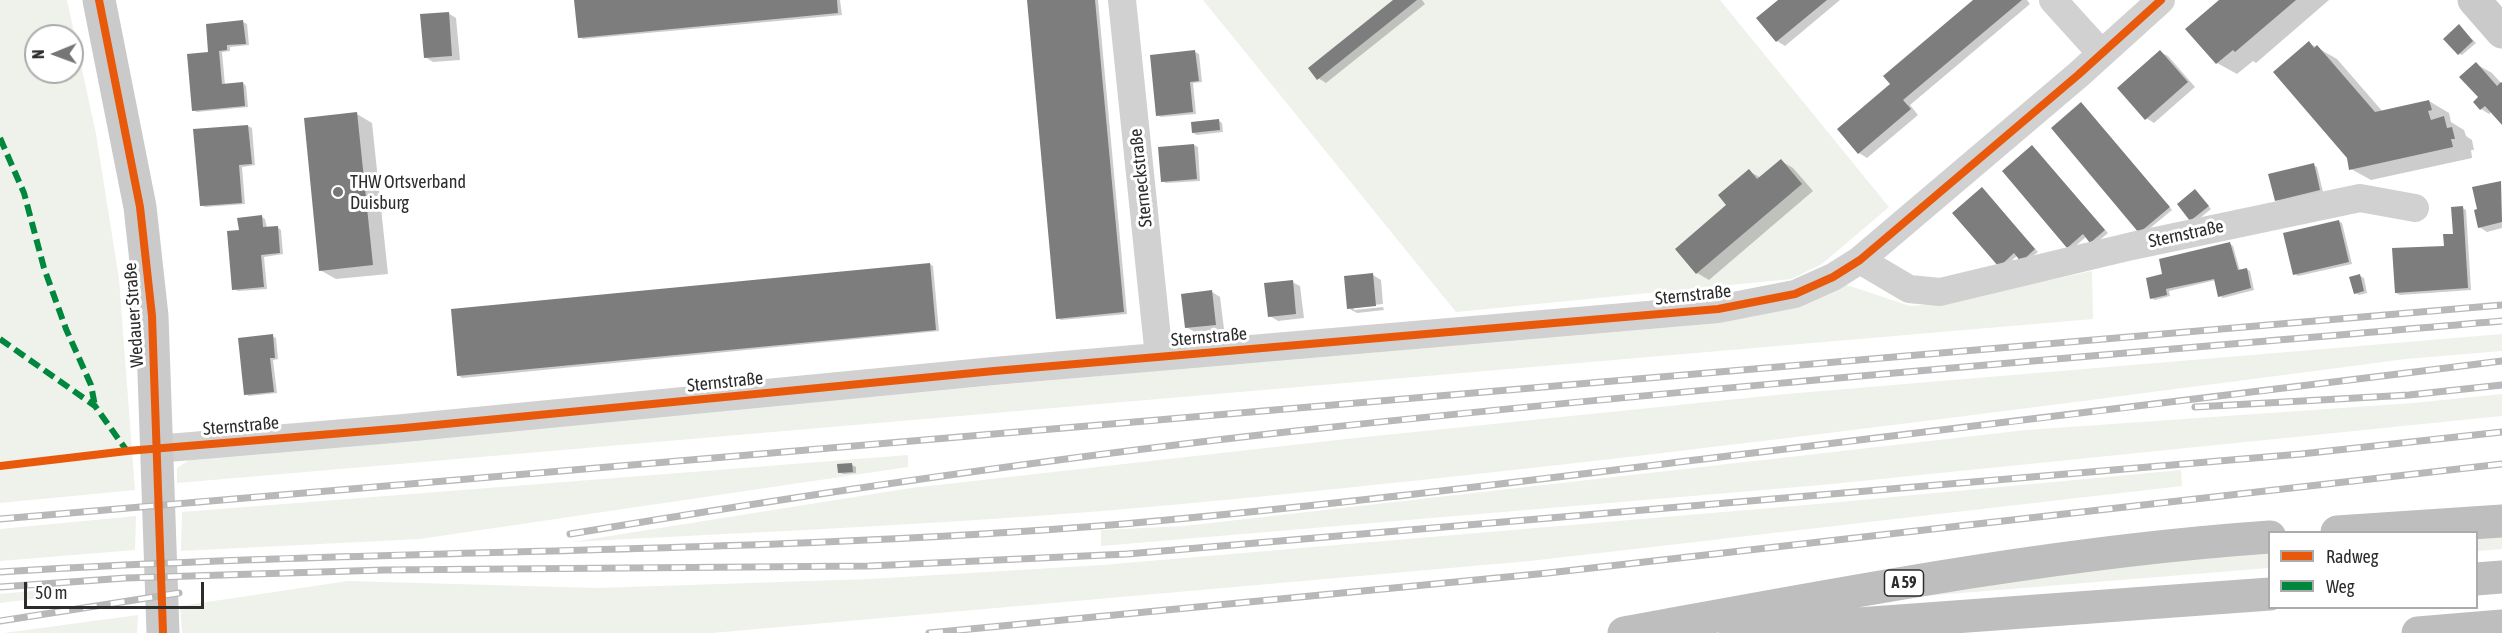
<!DOCTYPE html>
<html>
<head>
<meta charset="utf-8">
<style>
	body { margin:0 }
	#map { position:relative; width:2502px; height:633px; overflow:hidden; background:#fff; font-family:"Asap Condensed",sans-serif }
	canvas { display:block }
	.legend { position:absolute; left:2268px; top:531px; width:210px; height:78px; box-sizing:border-box; background:#fff; border:2px solid #ababab; margin:0; padding:8px 10px; list-style:none; font-size:18px; color:#2c2c2c }
	.legend li { display:flex; align-items:center; gap:12px; height:30px }
	.legend b { width:30px; border:2px solid #ababab }
	.north { position:absolute; left:24px; top:24px; width:60px; height:60px; box-sizing:border-box; background:#fff; border:2px solid #ababab; border-radius:50%; rotate:269deg; font-size:16px; font-weight:700; line-height:24px; text-align:center; color:#2c2c2c }
	.north::after { content:''; display:block; margin:auto; width:21px; height:27px; background:#767676; clip-path:polygon(50% 0,100% 100%,50% 72%,0 100%) }
	.scale { position:absolute; left:24px; top:582px; width:180px; height:27px; box-sizing:border-box; border:3px solid #2c2c2c; border-top:0; padding-left:8px; font-size:18px; line-height:21px; white-space:nowrap; color:#2c2c2c; -webkit-text-stroke:4px #fff; paint-order:stroke }
</style>
</head>
<body>
<div id="map">
<canvas width="2502" height="633"></canvas>
<ul class="legend">
<li><b style="height:8px;background:#e8590c"></b>Radweg</li>
<li><b style="height:8px;background:#00873e"></b>Weg</li>
</ul>
<div class="north">N</div>
<div class="scale">50 m</div>
</div>
<script>
const ctx = document.querySelector('canvas').getContext('2d');
ctx.lineJoin = 'round';
function fillPath(path, color) { ctx.fillStyle = color; ctx.fill(path, 'evenodd'); }
function stroke(path, color, width, dash) { ctx.strokeStyle = color; ctx.lineWidth = width; ctx.lineCap = dash ? 'butt' : 'round'; ctx.setLineDash(dash || []); ctx.stroke(path); }
function drawText(font, color, halo, rows, align = 'center') {
  ctx.font = font + ' "Asap Condensed",sans-serif'; ctx.lineWidth = 6; ctx.setLineDash([]); ctx.textBaseline = 'middle'; ctx.strokeStyle = halo; ctx.fillStyle = color; for (const [text, x, y, turn = 0] of rows) {
    ctx.save(); ctx.translate(x, y); ctx.rotate((+turn || 0) * Math.PI / 180); ctx.textAlign = isNaN(turn) ? turn : align; if (halo) ctx.strokeText(text, 0, 0); ctx.fillText(text, 0, 0); ctx.restore();
  }
}
const green = new Path2D(`
	M0,0H67L96,134L119,279L135,490L0,503ZM36,36H72V72H36Z
	M1203,0H1720L1889,207L1822,264L1791,279L1456,312Z
	M2092,271L2093,319L177,483V468L192,458L1751,317L1844,284L1910,306L1937,304Z
	M2502,334V351L2406,359C1999,412 1591,466 1182,504C979,523 775,531 572,542L911,488L1346,439L1786,394Z
	M2502,394V416L1822,485L1101,546V530L1184,526L2026,430L2413,403Z
	M908,455V467L420,539L181,551L182,512Z
	M2181,470L2182,486L1530,561L712,633H182L180,606L348,581L598,588L870,579L1102,565L1829,503Z
	M136,516L135,550L0,561V529Z
	M2502,529V549L2477,551L2476,532Z
	M2269,548V568L1924,596L1926,590Z
	M41,590V598L0,603V594Z
	M138,615L137,633H4Z`);
const shadow = new Path2D(`
	M575,0H840L842,15L583,39L579,37Z
	M1028,0H1098L1127,314L1061,320L1058,318Z
	M1395,0H1422L1425,4L1326,83L1318,78Z
	M1780,0H1840L1785,46L1777,41Z
	M1975,0H2027L2030,4L1910,105L1918,115L1867,158L1859,153L1892,85Z
	M2221,0H2329L2256,63L2253,61L2237,74L2217,63Z
	M448,13L456,18L460,60L433,62L425,57Z
	M243,22L247,24L249,45L230,47V51L222,52L225,85L243,83L246,86L248,107L197,112L193,110L210,53Z
	M2459,26L2476,43L2462,55L2458,53Z
	M2309,43L2337,59L2383,112L2429,101L2449,113L2451,122L2464,130L2466,136L2472,140L2474,150H2471L2472,158L2371,180L2351,169Z
	M1195,52L1199,54L1202,82L1193,83L1196,114L1161,117L1157,115Z
	M2160,52L2168,56L2195,87L2154,123L2146,118Z
	M2476,64L2492,73L2502,84V123L2492,111L2489,114L2481,109Z
	M2082,104L2172,210L2143,234Z
	M357,114L372,123L388,274L336,279L320,270Z
	M1218,120L1222,123L1223,132L1197,135L1193,133Z
	M248,126L252,128L255,165L242,167L245,204L205,207L201,205Z
	M1194,145L1198,147L1200,181L1166,183L1162,181Z
	M2032,147L2108,233L2095,244L2087,236L2072,249L2068,247Z
	M1781,161L1793,168L1813,191L1709,280L1697,273L1729,205L1749,171L1761,178Z
	M2313,165L2317,167L2323,192L2280,202L2277,200Z
	M2500,182L2502,228L2487,232L2479,227V210Z
	M1982,189L2038,252L2025,262L2018,255L2003,268Z
	M2195,191L2211,209L2195,222L2179,204Z
	M2463,208L2466,210L2471,290L2400,295L2396,293L2445,247L2454,235Z
	M262,217L265,219L267,228L277,227L281,230L283,254L264,257L267,289L238,291L234,289L240,231Z
	M2338,221L2342,223L2352,264L2298,276L2295,274Z
	M2230,244L2233,246L2240,271L2246,269L2250,271L2254,290L2223,298L2220,296L2216,280L2169,291L2170,296L2155,300L2151,298L2164,275Z
	M930,264L933,266L939,331L462,378L458,375Z
	M1373,275L1381,280L1383,304L1354,307V310L1383,307L1384,310L1357,313L1348,308Z
	M2360,276L2364,278L2367,293L2359,295L2355,293Z
	M1292,282L1300,286L1304,318L1278,321L1270,316Z
	M1212,292L1220,297L1224,329L1195,332L1186,327Z
	M272,336L276,338L278,359L273,360L277,393L249,396L245,394Z
	M852,465L856,467V473L843,474L839,472Z`);
const building = new Path2D(`
	M574,0H837L838,13L578,38Z
	M1027,0H1095L1124,312L1056,319Z
	M1393,0H1417L1317,80L1308,68Z
	M1778,0H1827L1776,42L1756,18Z
	M1973,0H2022L1903,100L1911,109L1858,154L1837,129L1890,84L1883,76Z
	M2219,0H2296L2235,52L2233,50L2216,64L2185,29Z
	M449,12L452,56L424,58L420,14Z
	M243,20L246,44L227,45V50L219,51L222,84L243,82L245,106L192,111L187,54L208,52L206,24Z
	M2459,24L2473,41L2458,55L2443,39Z
	M2309,41L2314,48L2317,45L2375,112L2429,100L2432,110L2428,111L2431,120L2444,116L2447,128L2452,127L2455,139H2451L2453,147L2349,170L2347,158L2273,72Z
	M1195,50L1199,81L1190,82L1193,112L1156,116L1150,55Z
	M2160,50L2188,82L2145,120L2117,88Z
	M2476,62L2497,86L2501,82L2502,83V125L2485,106L2480,110L2473,102L2478,97L2459,77Z
	M2081,102L2170,207L2139,233L2051,128Z
	M357,112L373,265L319,271L304,118Z
	M1219,119L1220,130L1192,133L1191,122Z
	M248,125L252,164L239,165L242,203L200,206L193,129Z
	M1194,144L1197,179L1161,182L1158,147Z
	M2032,145L2105,230L2090,243L2083,234L2067,248L2002,171Z
	M1781,159L1802,184L1696,274L1675,249L1726,205L1718,195L1749,169L1757,179Z
	M2314,163L2320,190L2275,201L2268,174Z
	M2501,181L2502,222L2478,228L2474,210L2477,209L2472,187Z
	M1982,187L2035,249L2021,262L2014,253L1999,267L1952,213Z
	M2195,189L2209,206L2190,221L2177,204Z
	M2463,206L2468,288L2395,293L2392,248L2444,246L2443,234H2453L2451,207Z
	M262,215L263,227L278,226L280,253L261,255L264,287L232,290L227,231L239,230L237,218Z
	M2339,220L2349,262L2293,275L2283,233Z
	M2230,242L2238,270L2247,268L2251,288L2218,297L2214,279L2166,289L2167,295L2150,299L2146,278L2162,274L2159,259Z
	M930,263L936,330L457,376L451,309Z
	M1373,273L1376,306L1347,309L1344,276Z
	M2360,274L2364,291L2354,294L2349,277Z
	M1293,280L1296,314L1268,317L1264,283Z
	M1212,290L1216,325L1185,328L1181,294Z
	M273,334L275,358H270L274,392L244,395L238,338Z
	M852,463L853,472L838,473L837,464Z`);
const street = new Path2D(`
	M1122,0L1159,357
	M2053,0L2101,53
	M1860,260L1909,289L1940,292L2132,246L2360,198L2415,208
	M156,449L404,428L994,371L1718,309L1795,294L1833,277L1860,260L2078,75L2161,0`);
const secondary = new Path2D(`
	M99,0L140,207L152,316L163,633
	M2474,0L2502,32`);
const highway = new Path2D(`
	M2337,532L2502,521
	M2476,579L2502,577
	M1624,633C1838,594 2053,552 2270,537
	M1735,633L2270,594
	M2418,633L2502,626`);
const rail = new Path2D(`
	M2195,407L2409,395L2502,385
	M0,519L2502,305
	M570,534C808,494 1046,459 1286,432C1690,388 2096,356 2502,321
	M0,572C374,548 749,555 1123,524C1320,507 1516,482 1712,458C1976,426 2239,394 2502,361
	M0,587L126,578L384,570L869,566L1127,554L2301,454L2502,432
	M0,621L179,593
	M929,633L1548,573L2502,464`);
const quiet = new Path2D(`
	M0,138L24,193L44,268L66,329L91,385L95,406
	M0,339L95,406L127,451`);
const cycleway = new Path2D(`
	M99,0L140,207L152,316L163,633
	M0,466L127,451L404,428L994,371L1718,309L1795,294L1833,277L1860,260L2078,75L2161,0`);
const markers = [
	[338,192,6,"#767676"]
];
const shields = [
	[1904,583,39]
];
const shieldNames = [
	["A 59",1904,583]
];
const streetNames = [
	["Sterneckstraße",1141,178,-96],
	["Sternstraße",2186,234,-12],
	["Sternstraße",1693,295,-6],
	["Wedauer Straße",134,315,-94],
	["Sternstraße",1209,337,-5],
	["Sternstraße",725,382,-6],
	["Sternstraße",241,426,-5]
];
const poiNames = [
	["THW Ortsverband",350,182],
	["Duisburg",350,203]
];
fillPath(green, '#eef2eb');
fillPath(shadow, '#0003');
fillPath(building, '#7d7d7d');
stroke(street, '#d1d1d1', 28);
stroke(secondary, '#cacaca', 33);
stroke(highway, '#bebebe', 33);
stroke(rail, '#b8b8b8', 7);
stroke(rail, '#fff', 4.5, [14]);
stroke(quiet, '#00873e', 6, [12, 6]);
stroke(cycleway, '#e8590c', 8);
for (const [x, y, r, color] of markers) { const dot = new Path2D(); dot.arc(x, y, r, 0, 2 * Math.PI); ctx.fillStyle = color; ctx.fill(dot); stroke(dot, '#fff', 2); }
for (const [x, y, w] of shields) { const box = new Path2D(); box.roundRect(x - w / 2, y - 13, w, 26, 4.5); ctx.fillStyle = '#fff'; ctx.fill(box); stroke(box, '#2c2c2c', 1.5); }
drawText('bold 16px', '#2c2c2c', null, shieldNames);
drawText('18px', '#2c2c2c', '#fff', streetNames);
drawText('18px', '#2c2c2c', '#fff', poiNames, 'left');
</script>
</body>
</html>
